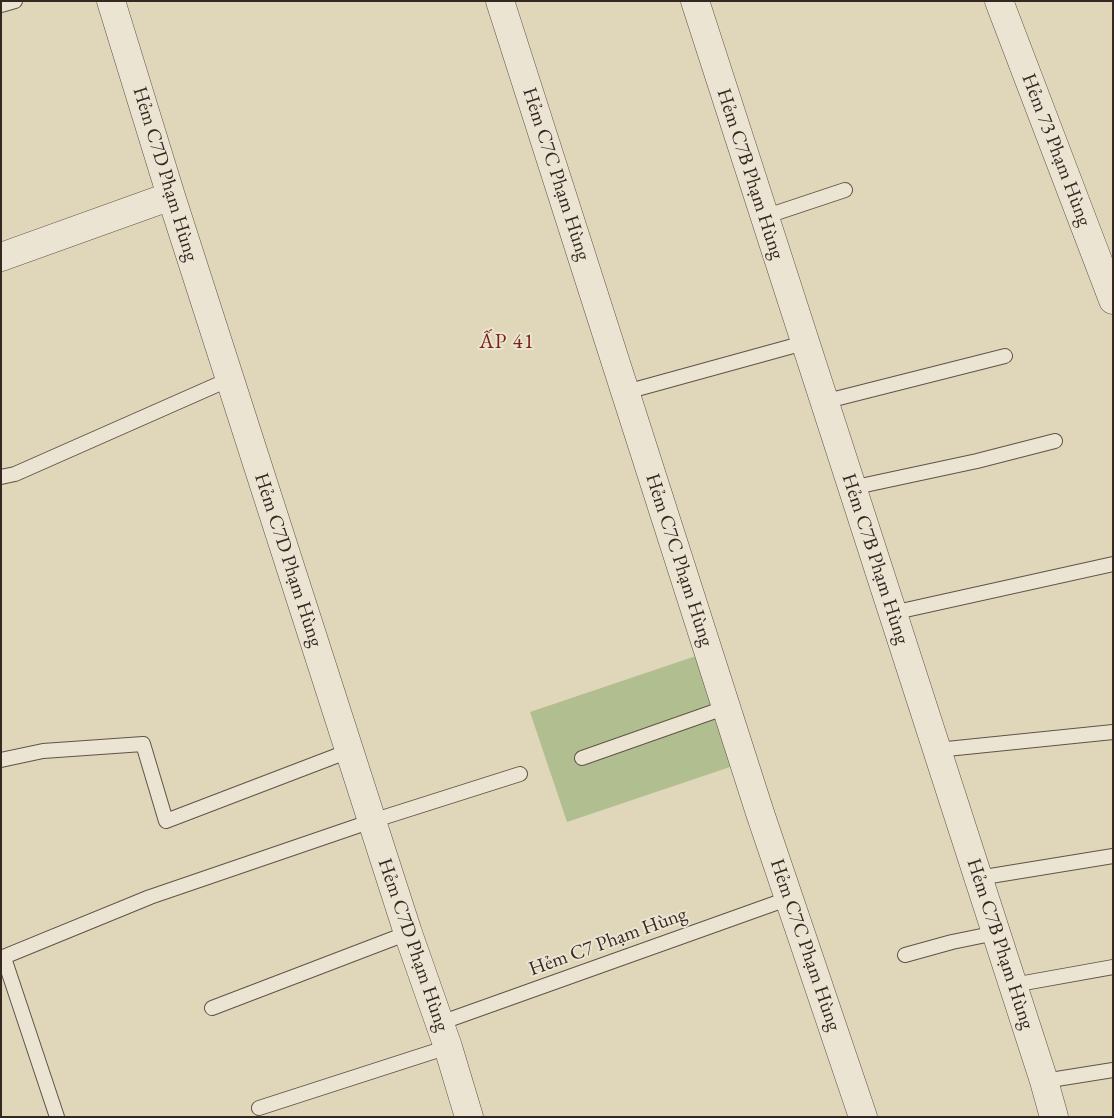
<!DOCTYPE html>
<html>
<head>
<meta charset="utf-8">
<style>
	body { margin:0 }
	#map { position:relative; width:1114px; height:1118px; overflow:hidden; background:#e0d6b9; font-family:"EB Garamond",serif }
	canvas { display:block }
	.frame { position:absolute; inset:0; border:2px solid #362721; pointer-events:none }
</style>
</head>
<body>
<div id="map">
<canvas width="1114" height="1118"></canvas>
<div class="frame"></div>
</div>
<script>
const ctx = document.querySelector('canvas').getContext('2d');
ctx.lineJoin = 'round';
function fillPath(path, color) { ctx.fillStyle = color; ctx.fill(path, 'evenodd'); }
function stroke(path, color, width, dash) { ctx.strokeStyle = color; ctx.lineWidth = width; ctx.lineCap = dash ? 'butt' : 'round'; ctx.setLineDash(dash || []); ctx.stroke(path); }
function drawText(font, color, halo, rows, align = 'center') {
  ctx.font = font + ' "EB Garamond",serif'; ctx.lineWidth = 4; ctx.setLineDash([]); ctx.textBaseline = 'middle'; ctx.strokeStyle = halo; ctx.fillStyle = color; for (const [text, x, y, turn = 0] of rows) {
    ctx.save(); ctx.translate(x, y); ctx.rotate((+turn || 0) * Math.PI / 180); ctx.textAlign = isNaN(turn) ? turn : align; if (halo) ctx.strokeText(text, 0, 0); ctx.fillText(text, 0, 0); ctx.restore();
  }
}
const green = new Path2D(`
	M696,656L733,766L567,822L530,712Z`);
const lane = new Path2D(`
	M1,5L15,1
	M764,217L845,190
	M626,392L804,343
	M823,402L1005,356
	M1,477L15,474L230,379
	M851,488L977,461L1055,441
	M892,613L1113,564
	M937,750L1113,732
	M582,758L727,707
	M1,760L43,751L143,744L166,821L349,751
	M978,878L1113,856
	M905,955L952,942L996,933
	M1,958L150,897L372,821L520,774
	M4,958L57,1117
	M1013,985L1113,967
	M212,1008L408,933
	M440,1023L790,898
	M1044,1081L1113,1070
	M259,1108L448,1047`);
const street = new Path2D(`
	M111,1L171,196L408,933L448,1047L469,1117
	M500,1L760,813L863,1117
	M695,1L1044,1081L1054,1117
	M999,1L1113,300
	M1,257L171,196`);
const streetNames = [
	["Hẻm 73 Phạm Hùng",1056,150,69],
	["Hẻm C7D Phạm Hùng",165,174,73],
	["Hẻm C7C Phạm Hùng",556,174,72],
	["Hẻm C7B Phạm Hùng",750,174,72],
	["Hẻm C7B Phạm Hùng",875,559,72],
	["Hẻm C7D Phạm Hùng",288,560,72],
	["Hẻm C7C Phạm Hùng",679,560,72],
	["Hẻm C7 Phạm Hùng",608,942,-20],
	["Hẻm C7B Phạm Hùng",1000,944,72],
	["Hẻm C7D Phạm Hùng",413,945,71],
	["Hẻm C7C Phạm Hùng",805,945,71]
];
const neighbourhoodNames = [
	["ẤP 41",507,342]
];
fillPath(green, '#b1be90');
stroke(lane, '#605347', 16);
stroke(street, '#605347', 29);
stroke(lane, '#ebe4d2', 14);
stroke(street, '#ebe4d2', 28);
drawText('20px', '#362721', '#ebe4d2', streetNames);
ctx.letterSpacing = '1px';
drawText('21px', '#7a1f14', '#ebe4d2', neighbourhoodNames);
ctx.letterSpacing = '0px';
</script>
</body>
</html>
